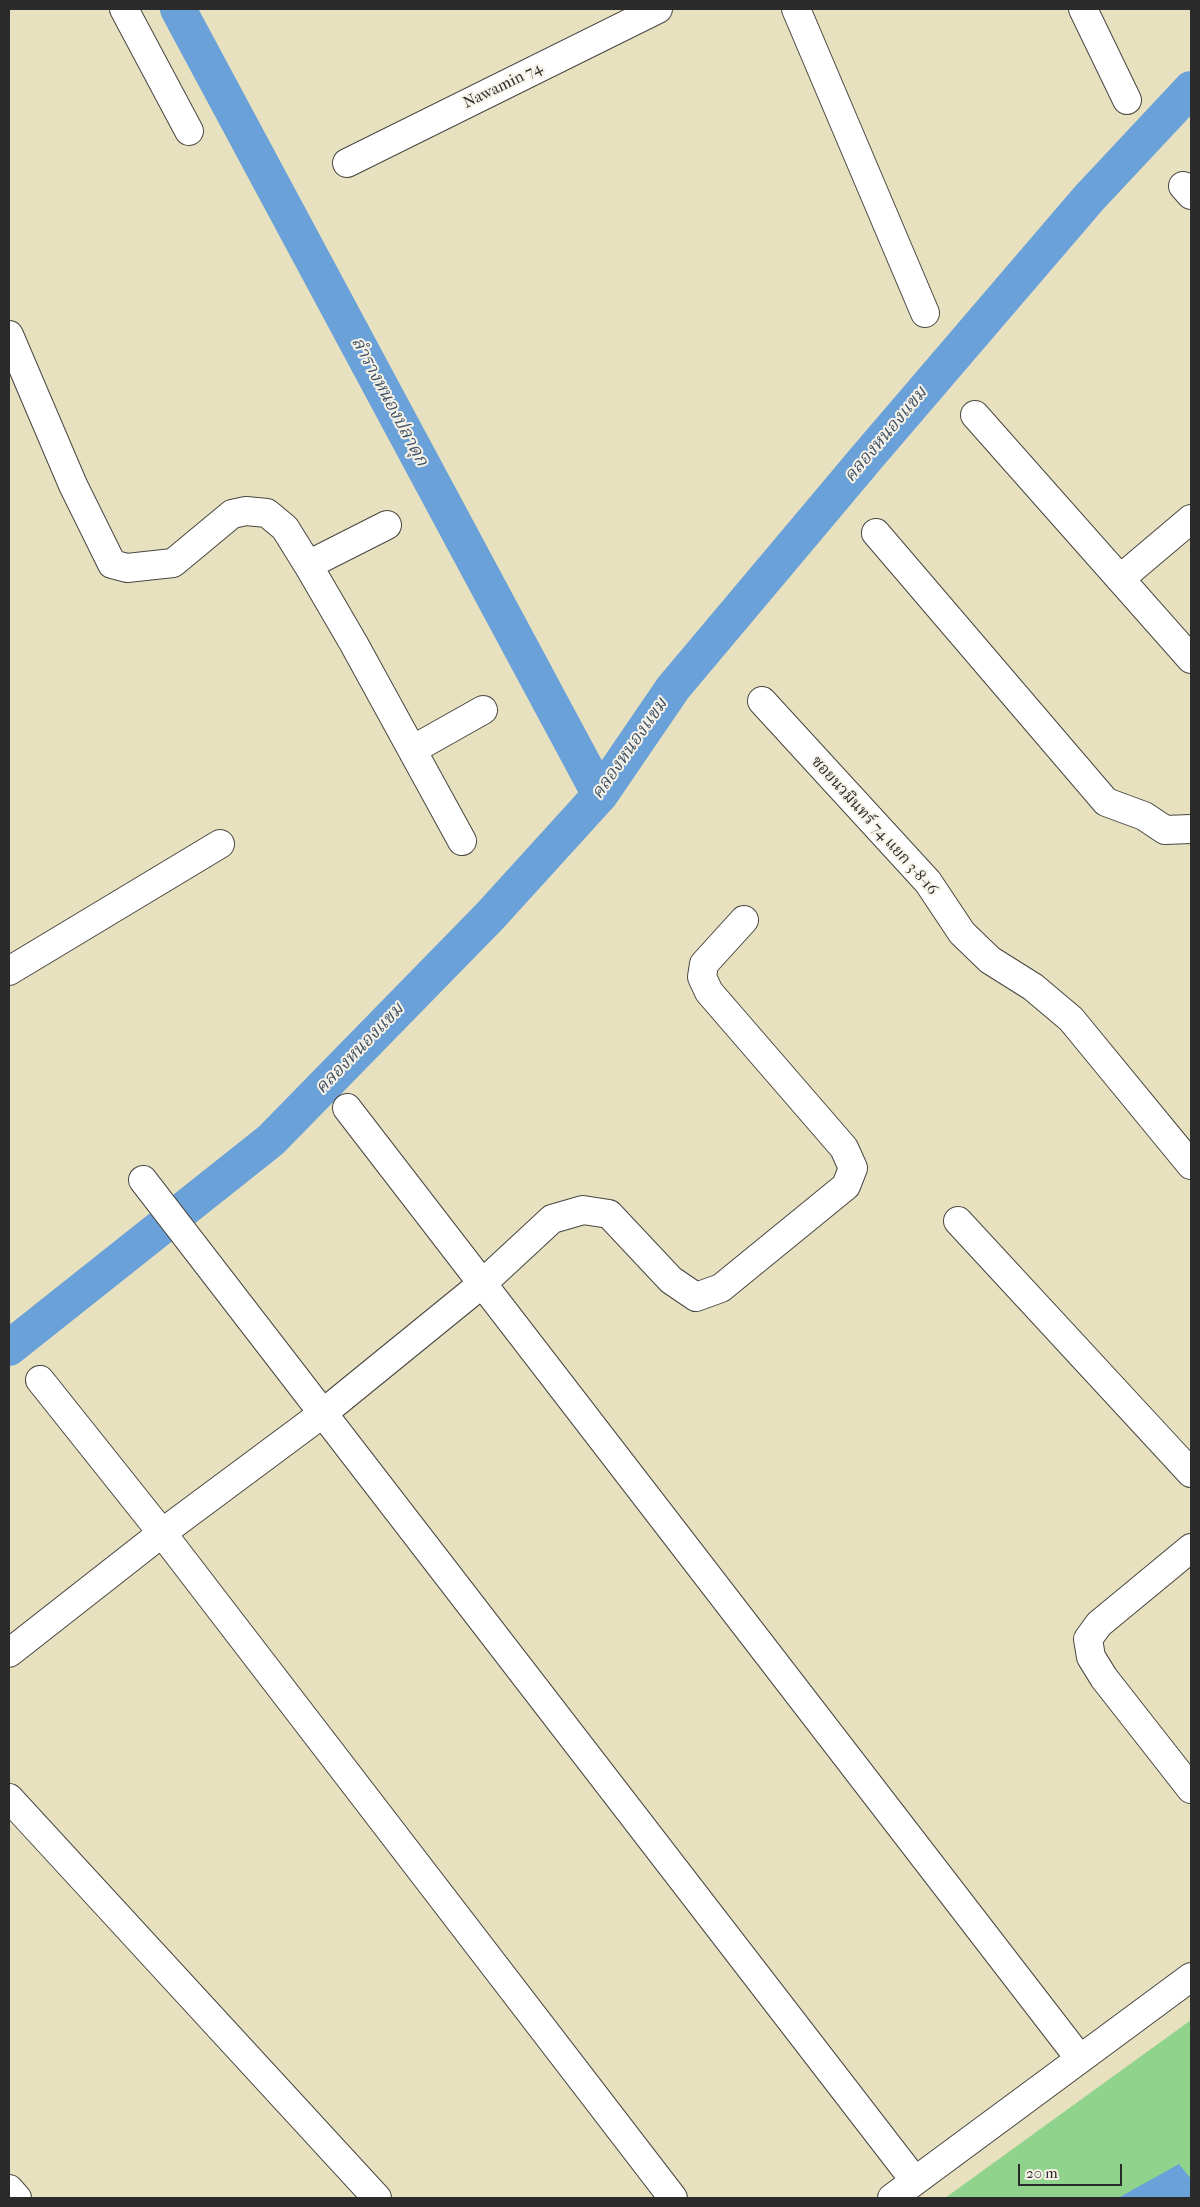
<!DOCTYPE html>
<html>
<head>
<meta charset="utf-8">
<style>
	body { margin:0 }
	#map { position:relative; width:1200px; height:2207px; overflow:hidden; background:#e8e1bf; font-family:"IM FELL French Canon",serif }
	canvas { display:block }
	.frame { position:absolute; inset:0; border:10px solid #2b2b2b; pointer-events:none }
	.scale { position:absolute; left:1018px; top:2164px; width:104px; height:22px; box-sizing:border-box; border:2px solid #2b2b2b; border-top:0; padding-left:6px; font-size:15px; line-height:18px; white-space:nowrap; color:#2b2b2b; -webkit-text-stroke:4px #f7f3e8; paint-order:stroke }
</style>
</head>
<body>
<div id="map">
<canvas width="1200" height="2207"></canvas>
<div class="frame"></div>
<div class="scale">20 m</div>
</div>
<script>
const ctx = document.querySelector('canvas').getContext('2d');
ctx.lineJoin = 'round';
function fillPath(path, color) { ctx.fillStyle = color; ctx.fill(path, 'evenodd'); }
function stroke(path, color, width, dash) { ctx.strokeStyle = color; ctx.lineWidth = width; ctx.lineCap = dash ? 'butt' : 'round'; ctx.setLineDash(dash || []); ctx.stroke(path); }
function drawText(font, color, halo, rows, align = 'center') {
  ctx.font = font + ' "IM FELL French Canon","Noto Serif Thai",serif'; ctx.lineWidth = 4; ctx.setLineDash([]); ctx.textBaseline = 'middle'; ctx.strokeStyle = halo; ctx.fillStyle = color; for (const [text, x, y, turn = 0] of rows) {
    ctx.save(); ctx.translate(x, y); ctx.rotate((+turn || 0) * Math.PI / 180); ctx.textAlign = isNaN(turn) ? turn : align; if (halo) ctx.strokeText(text, 0, 0); ctx.fillText(text, 0, 0); ctx.restore();
  }
}
const green = new Path2D(`
	M1191,2021V2198H945L1191,2020Z`);
const water = new Path2D(`
	M1179,2164L1191,2179V2198H1118Z`);
const canal = new Path2D(`
	M178,9L600,795
	M9,1348L271,1140L490,916L600,795L673,688L868,456L1089,198L1191,89`);
const minor = new Path2D(`
	M124,9L189,131
	M796,9L925,313
	M1083,9L1127,100
	M347,163L658,9
	M1183,186L1191,195
	M9,335L73,485L112,564L127,568L173,563L232,514L246,511L267,513L285,528L308,565L354,644L462,841
	M975,415L1191,659
	M876,533L1106,802L1144,816L1165,830L1191,829
	M308,565L387,525
	M1120,579L1191,519
	M762,701L928,882L962,933L990,960L1033,987L1071,1019L1191,1165
	M412,750L483,710
	M9,971L220,844
	M347,1108L1080,2059
	M143,1180L915,2181
	M958,1221L1191,1473
	M40,1380L162,1533L673,2198
	M1191,1548L1099,1624L1088,1639L1091,1657L1104,1678L1191,1789
	M9,1653L162,1533L322,1414L483,1283L552,1219L583,1210L609,1214L671,1280L696,1297L721,1288L846,1186L853,1168L844,1148L709,992L702,977L704,964L744,920
	M9,1798L377,2198
	M9,2189L17,2198
	M892,2198L1191,1977`);
const streetNames = [
	["Nawamin 74",503,86,-26],
	["ซอยนวมินทร์ 74 แยก 3-8-16",874,826,48]
];
const waterNames = [
	["ลำรางหนองปลาดุก",389,402,62],
	["คลองหนองแขม",886,435,-50],
	["คลองหนองแขม",630,749,-55],
	["คลองหนองแขม",360,1049,-46]
];
fillPath(green, '#8fd38c');
fillPath(water, '#6aa1d8');
stroke(canal, '#6aa1d8', 36);
stroke(minor, '#474641', 30);
stroke(minor, '#fff', 28);
drawText('16px', '#2b2b2b', '#f7f3e8', streetNames);
drawText('italic 18px', '#415468', '#f7f3e8', waterNames);
</script>
</body>
</html>
